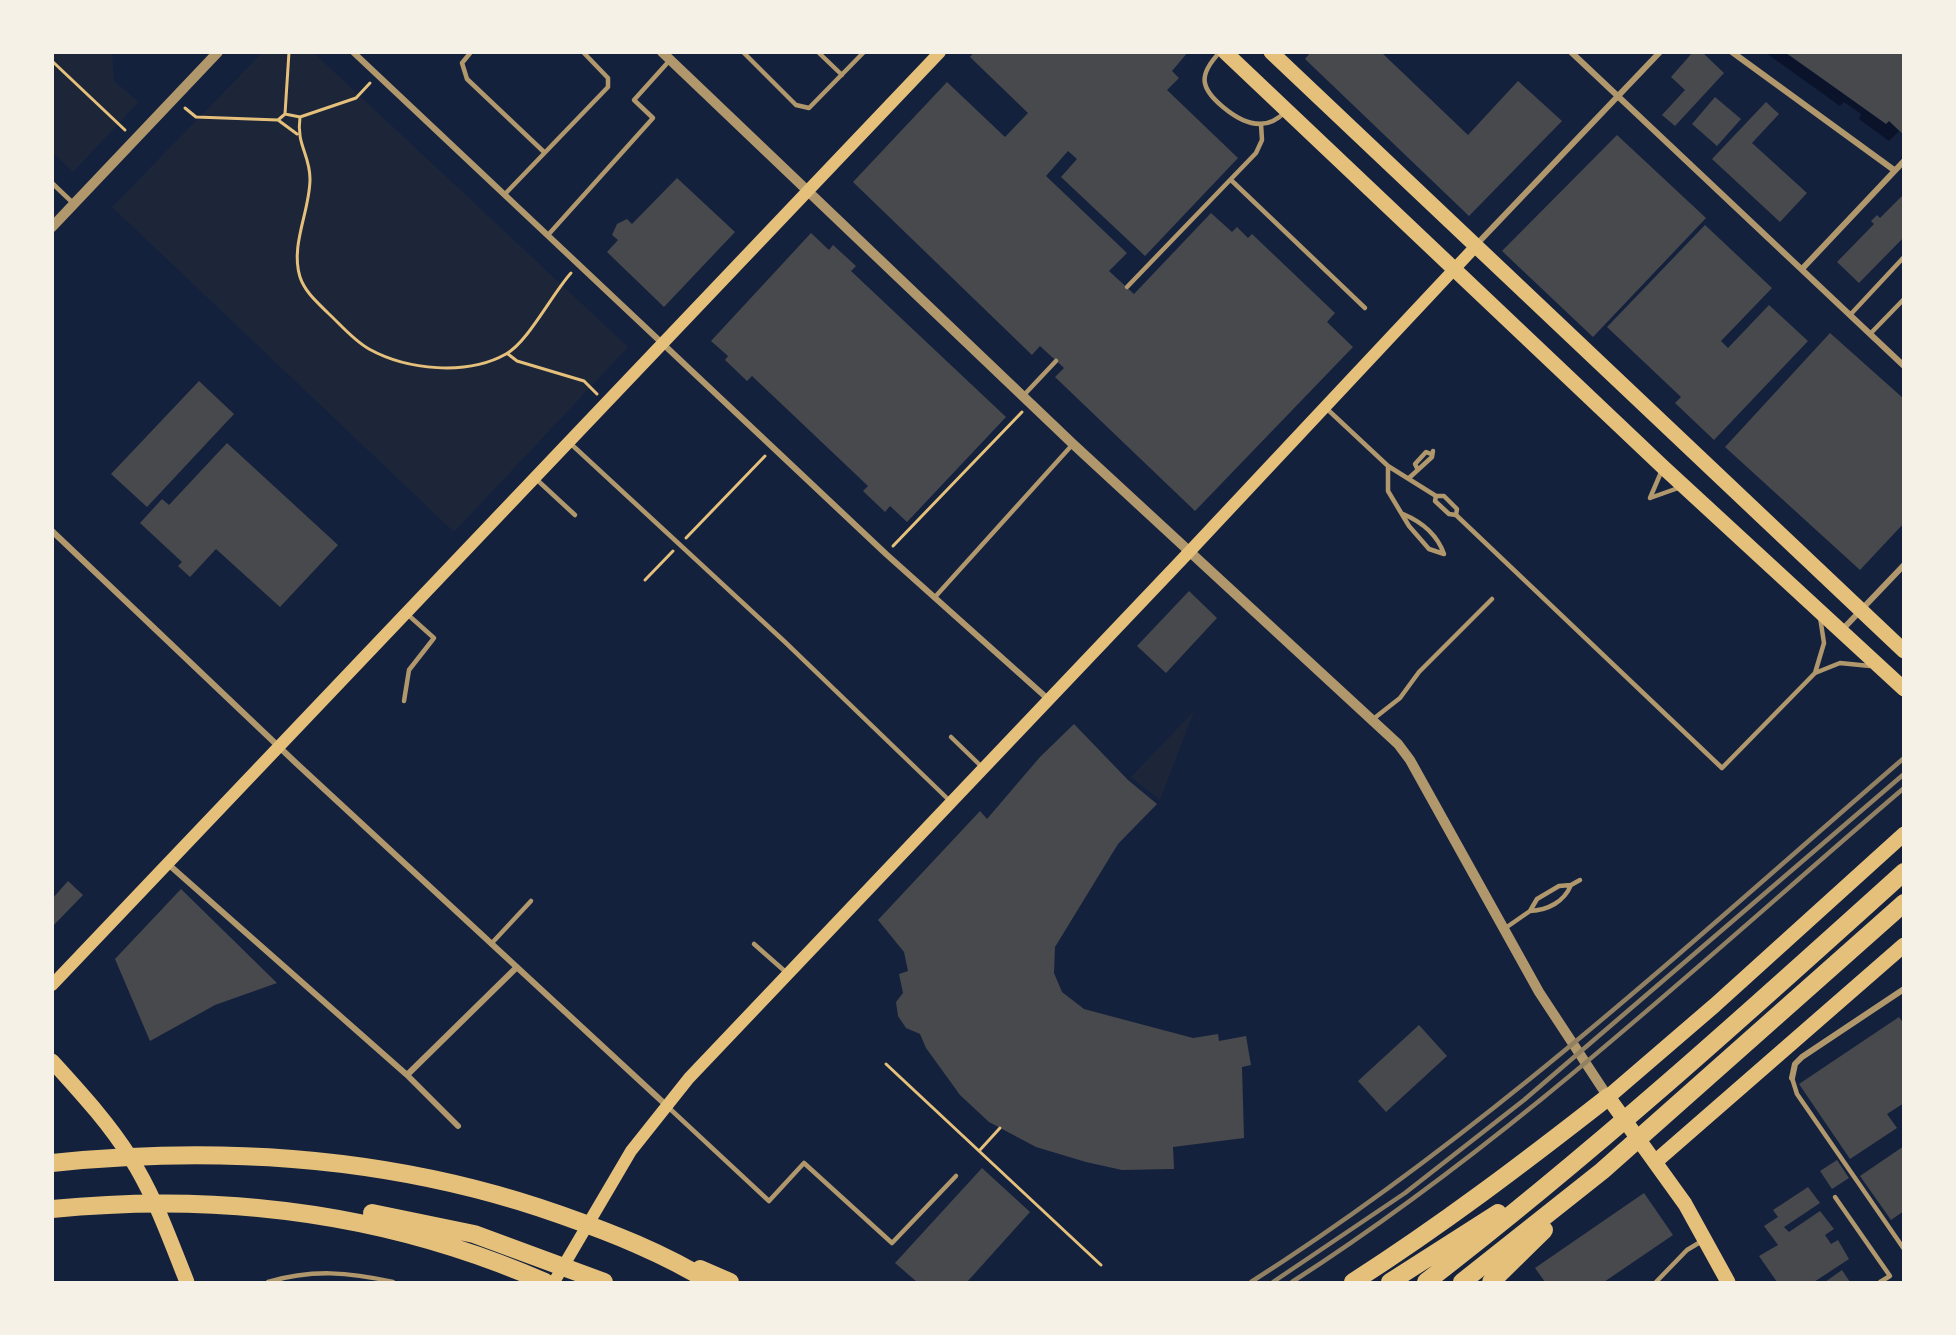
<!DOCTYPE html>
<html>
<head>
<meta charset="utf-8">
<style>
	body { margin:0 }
	#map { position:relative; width:1956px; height:1335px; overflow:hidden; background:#14213d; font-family:"PT Serif",serif }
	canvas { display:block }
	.frame { position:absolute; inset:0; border:54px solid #f6f1e7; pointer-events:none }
</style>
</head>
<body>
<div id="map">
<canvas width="1956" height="1335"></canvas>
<div class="frame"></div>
</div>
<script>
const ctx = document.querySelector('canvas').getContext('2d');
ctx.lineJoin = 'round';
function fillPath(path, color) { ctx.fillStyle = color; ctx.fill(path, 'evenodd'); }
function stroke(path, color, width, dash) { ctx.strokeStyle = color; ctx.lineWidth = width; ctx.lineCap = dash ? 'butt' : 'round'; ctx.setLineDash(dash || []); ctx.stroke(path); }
const green = new Path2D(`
	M52,53H112L114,81L139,102L73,172L53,153Z
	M262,53H314L628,347L454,532L112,207Z
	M1194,711L1160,800L1131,777Z`);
const water = new Path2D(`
	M1766,53H1785L1886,123L1889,121L1899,131L1889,141L1859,119L1861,114L1844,102L1840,106Z`);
const building = new Path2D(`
	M974,52H1188L1172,71L1179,78L1167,90L1238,158L1145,256L1061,177L1077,159L1068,151L1046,176L1127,253L1109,271L1134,294L1211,213L1232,232L1237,227L1248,238L1252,234L1335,313L1327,322L1353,347L1195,511L1055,377L1064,368L1040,346L1032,355L853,182L947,82L1005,137L1028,113L970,57Z
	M1311,52H1381L1468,135L1518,81L1562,121L1469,216L1305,59Z
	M1693,52H1702L1724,73L1675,126L1662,115L1685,90L1671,77Z
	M1785,52H1904V135L1889,121L1886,124Z
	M1715,97L1741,119L1717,146L1692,124Z
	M1766,102L1779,114L1752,143L1807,193L1780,222L1712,159Z
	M1617,135L1706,218L1593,337L1502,251Z
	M677,178L735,232L664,307L607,252L618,240L612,235L617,224L627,219L632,224Z
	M1904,194V237L1859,283L1837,262L1874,224L1871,221L1877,215L1880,218Z
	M1705,225L1772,288L1721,341L1728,348L1769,305L1808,341L1714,440L1675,403L1681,397L1607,327Z
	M811,233L829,250L833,245L856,266L851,271L1006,417L907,522L890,506L885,512L863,491L868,486L752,376L747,381L725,360L728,356L711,341Z
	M1830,333L1904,399V523L1860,570L1725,447Z
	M199,381L234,414L147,507L111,474Z
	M227,443L338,545L280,607L216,549L190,577L178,566L182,562L140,523L162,499L169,505Z
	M1189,591L1217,618L1166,673L1137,646Z
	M1074,724L1128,780L1157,804L1118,844L1055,947L1054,973L1062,992L1084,1009L1193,1038L1218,1034L1219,1041L1246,1036L1251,1065L1242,1067L1244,1138L1173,1147L1174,1169L1122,1170L1086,1162L1036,1147L989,1122L960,1095L926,1048L920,1034L906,1028L898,1016L896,1002L903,993L899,974L908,971L904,952L878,920L980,811L987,819L1040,757Z
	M68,881L83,895L52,927V899Z
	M181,889L277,983L215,1005L150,1041L115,959Z
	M1899,1017L1904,1024V1103L1887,1114L1897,1128L1850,1159L1799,1084Z
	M1419,1025L1447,1056L1386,1112L1358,1081Z
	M1904,1146V1211L1891,1220L1860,1176Z
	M1837,1160L1849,1178L1832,1189L1820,1171Z
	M982,1168L1030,1212L967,1282H917L895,1263Z
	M1808,1187L1820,1203L1784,1227L1789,1232L1820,1211L1834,1229L1825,1235L1831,1244L1838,1240L1849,1259L1814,1282H1777L1759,1256L1778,1245L1764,1226L1778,1217L1773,1210Z
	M1644,1193L1673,1235L1604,1282H1545L1535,1268Z
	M1842,1270L1850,1282H1825Z`);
const path = new Path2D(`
	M52,61L125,130
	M185,108L196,117L278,120L285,114L300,117L356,98L370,83
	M285,114L289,52
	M300,117C296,145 310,154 310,179C310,211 290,245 300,277C305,292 317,302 328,313C341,325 353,340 369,349C407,370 467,376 506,354C528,342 552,294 571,273
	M278,120L297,134
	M508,354L517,361L584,381L597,394
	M686,538L765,456
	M893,546L1022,412
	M645,580L673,551
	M886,1064L1101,1265
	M979,1151L1000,1128`);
const service = new Path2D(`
	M471,52L462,63L467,79L544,152
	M743,52L796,105L809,108L864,52
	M818,52L842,75
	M1220,52C1198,75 1200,88 1223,107C1242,123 1265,133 1285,112
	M1231,180L1365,308
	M52,183L74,204
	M505,194L608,87V78L583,52
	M548,235L653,118L634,100L670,60
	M1127,287L1256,153L1262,140L1261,124
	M1850,315L1904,257
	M1870,334L1904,299
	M1023,396L1056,361
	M1326,408L1388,466L1436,496H1444L1457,509L1456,515
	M571,444L785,642L951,802
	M1388,466V491L1409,526L1429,549L1444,554
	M1417,468L1415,464L1426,452L1431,454
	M535,478L575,515
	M1409,478L1432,457L1433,451
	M1436,496L1435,501L1449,514L1456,515L1722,768L1815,673L1840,663L1870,666
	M1650,498L1681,487
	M1650,498L1662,470
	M1403,514C1422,522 1437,534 1444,554
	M935,597L1073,444
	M1815,673L1824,643L1820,617
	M404,701L409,670L434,638L406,613
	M1372,720L1400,698L1419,672L1492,599
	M951,737L983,768
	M1530,911C1548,910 1564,902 1571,885
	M1504,929L1530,911L1537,899L1559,886L1571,885L1580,880
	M491,944L531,901
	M754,944L788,974
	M1792,1078L1797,1094L1904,1249
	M668,1107L769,1201L804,1163L892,1243L956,1176
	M1835,1197L1890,1276L1880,1282
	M268,1282C312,1269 349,1272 393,1282
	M1656,1282L1687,1250L1702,1241`);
const minor = new Path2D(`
	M353,52L886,554L1048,699
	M1571,52L1904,366
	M1732,52L1894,170
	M1476,245L1660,52
	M1802,269L1904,161
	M52,531L296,763L666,1105
	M1842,630L1904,565
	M168,864L407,1075L458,1126
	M407,1075L517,967
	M1792,1078L1795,1064L1802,1057L1904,989`);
const tertiary = new Path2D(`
	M662,52L1073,444L1398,744L1410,760L1539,992L1608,1097
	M52,227L218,52`);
const secondary = new Path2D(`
	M52,985L940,52
	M554,1282L631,1151L689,1078L1190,551L1475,247`);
const primary = new Path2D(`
	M1225,52L1663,467L1904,689
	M1271,52L1904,651
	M52,1061C80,1092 108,1122 130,1157C155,1196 170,1240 187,1282
	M1655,1162L1904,945
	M1728,1282L1685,1204L1608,1097L1715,1005L1904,834`);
const motorway = new Path2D(`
	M52,1163C224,1145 397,1157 561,1215C612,1233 663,1253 710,1282
	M52,1209C223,1192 388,1213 545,1282
	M372,1213L474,1234L604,1282
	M700,1269L730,1282
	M1353,1282C1442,1225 1525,1162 1608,1097
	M1390,1282L1498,1213
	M1426,1282C1592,1154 1748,1013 1904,872
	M1462,1282L1602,1171L1904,903
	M1491,1282L1544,1230`);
const rail = new Path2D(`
	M1251,1282C1487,1132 1692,941 1904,758
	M1273,1282L1405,1193L1524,1100L1904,774
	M1292,1282C1513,1140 1705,958 1904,788`);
fillPath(green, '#1d2539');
fillPath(water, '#0b132b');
fillPath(building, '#48494c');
stroke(path, '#e5c07b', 3);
stroke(service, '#b1986c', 4.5);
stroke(minor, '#b1986c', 6);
stroke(tertiary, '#b1986c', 10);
stroke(secondary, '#e5c07b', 12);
stroke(primary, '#e5c07b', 15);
stroke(motorway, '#e5c07b', 18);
stroke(rail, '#918062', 4.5);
</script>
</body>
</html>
